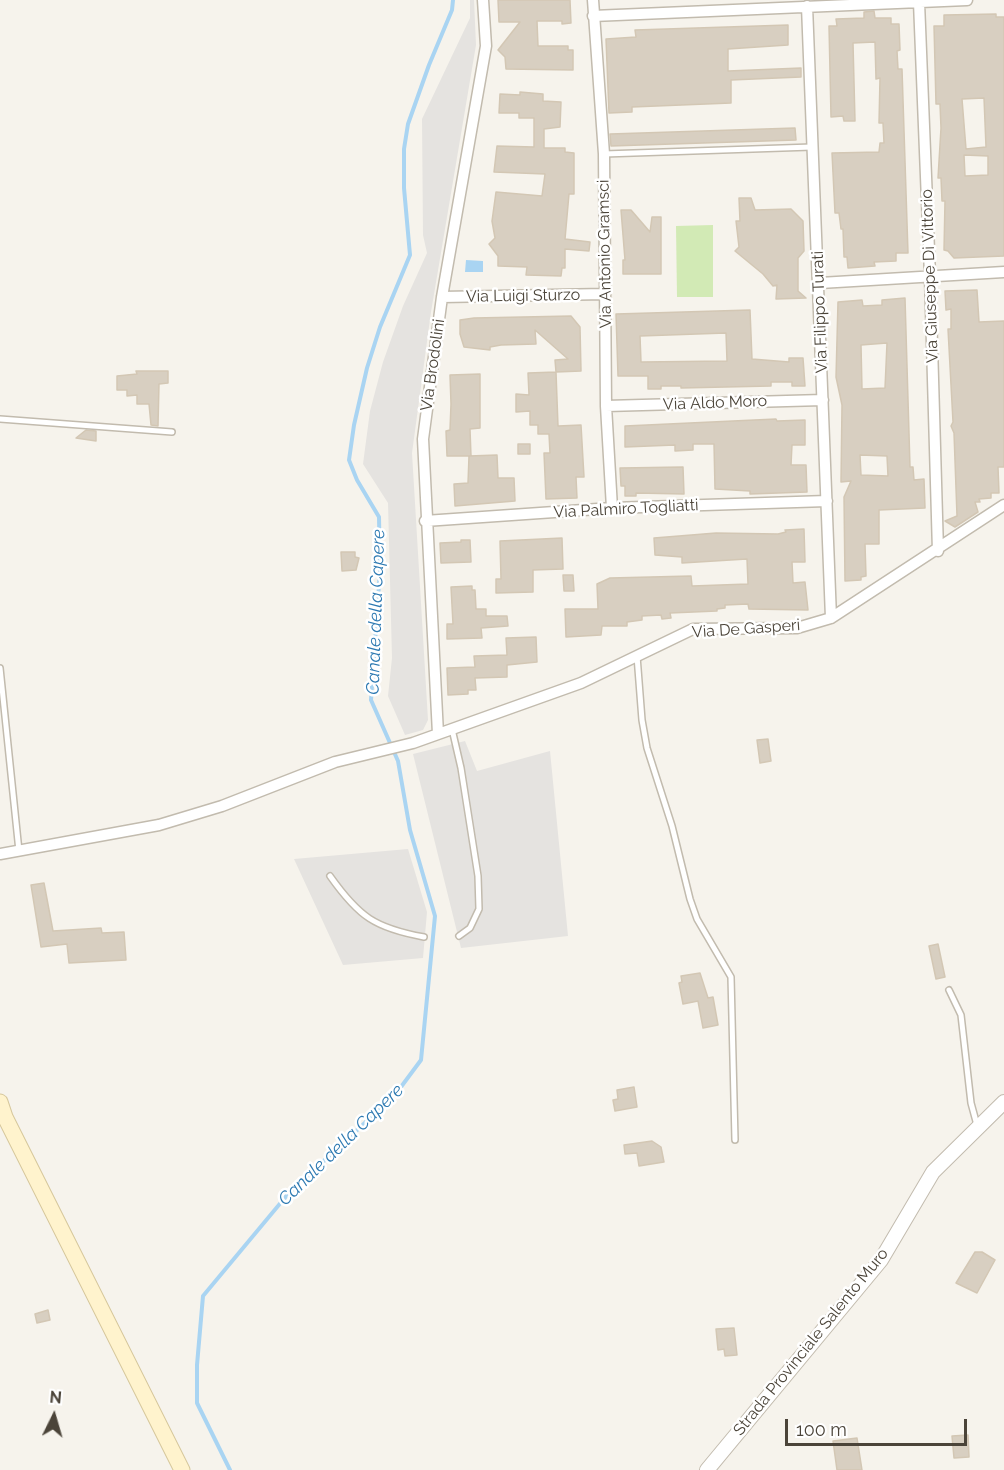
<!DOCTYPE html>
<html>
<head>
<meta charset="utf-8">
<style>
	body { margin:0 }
	#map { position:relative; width:1004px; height:1470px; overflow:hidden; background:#f6f3ec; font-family:Raleway,sans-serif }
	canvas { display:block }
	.north { position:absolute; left:24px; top:1386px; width:60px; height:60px; -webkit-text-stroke:4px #fff; paint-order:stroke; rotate:5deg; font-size:16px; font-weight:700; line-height:24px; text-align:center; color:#4b4439 }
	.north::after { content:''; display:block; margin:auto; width:21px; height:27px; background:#4b4439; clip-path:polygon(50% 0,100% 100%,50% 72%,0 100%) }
	.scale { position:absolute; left:785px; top:1419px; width:182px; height:27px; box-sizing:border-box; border:3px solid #4b4439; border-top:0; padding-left:8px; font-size:18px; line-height:21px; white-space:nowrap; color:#4b4439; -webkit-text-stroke:4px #fff; paint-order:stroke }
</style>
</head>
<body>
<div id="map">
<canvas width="1004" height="1470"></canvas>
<div class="north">N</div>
<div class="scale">100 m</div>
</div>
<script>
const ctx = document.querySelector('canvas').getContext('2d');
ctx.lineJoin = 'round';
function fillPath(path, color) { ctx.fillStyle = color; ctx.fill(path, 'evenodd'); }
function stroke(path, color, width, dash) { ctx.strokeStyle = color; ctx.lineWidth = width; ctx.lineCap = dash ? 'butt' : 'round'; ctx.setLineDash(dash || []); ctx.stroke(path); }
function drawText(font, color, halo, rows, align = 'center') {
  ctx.font = font + ' Raleway,sans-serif'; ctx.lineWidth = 5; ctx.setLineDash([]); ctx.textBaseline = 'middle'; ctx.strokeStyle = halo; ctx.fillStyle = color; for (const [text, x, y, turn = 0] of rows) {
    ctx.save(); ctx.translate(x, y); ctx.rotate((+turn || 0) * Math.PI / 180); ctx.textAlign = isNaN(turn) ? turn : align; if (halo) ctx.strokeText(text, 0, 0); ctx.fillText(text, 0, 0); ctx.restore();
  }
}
const green = new Path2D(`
	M713,225V297H677L676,226Z`);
const parking = new Path2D(`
	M470,0H474L476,45L431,312L412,453L428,720L423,730L405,735L388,696L392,658L388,503L363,464L370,411L383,362L403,306L427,253L423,235L422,119L470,18Z
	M465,741L477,771L550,751L568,936L461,948L413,754Z
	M408,849L427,912L423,958L343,965L294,859Z`);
const water = new Path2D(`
	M466,260L483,261V272H465Z`);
const stream = new Path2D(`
	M230,1470L197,1403V1365L203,1296L288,1194L395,1095L421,1060L435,916L410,830L398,761L371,700L380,570L379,517L357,480L349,460L354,425L367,368L380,327L410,255L404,188V149L408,124L429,65L452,10L453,0`);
const building = new Path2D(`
	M498,0H570L571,23L562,24V21H537L538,46H568V50H573V70L506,69L505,57L498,50L520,22H499Z
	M874,11L875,18H891V24H899L900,50L897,51L898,69H902L908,253H896V261L874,262L875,266L848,268L847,257H844L843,229H841L839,213H835L832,153L879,152L880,143H884L883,123H879L880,78L876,79L875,42L853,43L855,121H844L843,116L831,117L829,26H837L836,19L864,18V12Z
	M996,14V17H1004V256L954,258L948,251L944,250L945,201H942L941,178H938L941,128L940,104H936L934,26H944V15ZM984,98L986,147L966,149L962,99ZM964,155L988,156V175L965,176Z
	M788,25V45L728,49V71L801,68V77L731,80V103L632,107V112L609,113L606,39L636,37L635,30Z
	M520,92L543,94V101L561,102L560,127L544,129V148H565V152L574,153V194H569L565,239L590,242L589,251L565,249V268H562L561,276L526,275L527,267L498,266V256L489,244L495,238L492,221L496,192L542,196L545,174L494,172L497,146L534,147V118H519V113H499L500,94L520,95Z
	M795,128L796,140L611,146L610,134Z
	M739,198H751L755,210L791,209L803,221L804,251L798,258V291L806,298L776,299L777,285L773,286L763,274L735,251L739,247L736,221H740Z
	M621,210H631L650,232L652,217H661V274H623V260H625Z
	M977,290L979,322L1004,321V467H998L999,493H991V498L979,499L980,502H975L978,512L955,527L945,521L957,516L954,433L951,426L953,422L948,329H951V309L946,310L945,291Z
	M905,298L910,467H913L914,480L924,479L925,508L879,510V544H865L866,576L861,577V580L845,581L844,497L851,481L841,482L842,405L836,377L838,302L862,300L863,306L882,305V300ZM887,343L885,388L862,389L861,345ZM860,455L887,456L888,476L861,475Z
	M750,310L752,359L789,362V358H803L805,386H792V382H771V386L681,388V386H661V389H648V376H618L616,314ZM726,333L727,361L641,362L640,336Z
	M571,316L580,327L581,371L556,372L555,360L568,359L535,330L536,344L501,345L490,347V350L464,347L460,334V320L474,318Z
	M136,371H168V383L159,384L158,426L151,425L149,404H137V395L127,396V390H117V376L137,374Z
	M556,372L558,426L581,425L584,477H576L577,498L546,499L544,453H550L549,434H538V425H530V411L516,412V394L529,395L528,373Z
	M480,374V428L470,429L471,456H447L446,431L450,430L451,404L450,375Z
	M776,419L777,421L805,420V445H792L791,465H806L807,492L750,494V491L715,489L714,444H693V450L675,451V445L625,447V426Z
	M86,430L96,431V441L76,438Z
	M518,444H530V454H518Z
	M497,455L498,478H514L515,501L455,506L454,484L468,483L469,456Z
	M683,467L684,494L636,493V496H625V486H621L620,468Z
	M804,529L805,562H792L793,583L805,582L808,610L749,609L748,604L725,605V608L717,609V611L670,613L671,618L662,619L661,615L642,616V620L627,622V626H602L601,635L566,637L565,609H598L597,584L610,578L691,576L692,586L748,584L747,559L682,563V557L655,555L654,538L716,533L778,534L786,532L785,530Z
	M562,538L563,569L533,570V592L496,593V579H501L500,541Z
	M461,540H470L471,562L441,563L440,543L461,542Z
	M341,552H355V557L359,558L356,570L342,571Z
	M563,575H573L574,591H564Z
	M472,586V590H475L476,609H486V616H507L508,626L481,628L482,638L447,639V624H453L451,587Z
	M536,637L537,662L507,665V677L475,678L476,690H468V694L448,695L447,668L475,667L474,656L507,655L506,638Z
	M768,739L771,761L760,763L757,740Z
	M44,883L53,931L101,928L102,933L124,932L126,960L69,963L67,944L41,947L31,885Z
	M938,944L945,977L936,979L929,946Z
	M700,973L708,998L713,997L718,1025L703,1028L698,1001L683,1004L679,983L682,982L681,976Z
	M634,1087L637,1107L615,1111L613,1100L618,1099L617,1090Z
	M652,1141L661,1147L664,1162L639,1166L637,1153L625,1154L624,1145Z
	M975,1252H982L995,1260L977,1293L956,1283Z
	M48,1310L50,1320L37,1323L35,1314Z
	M734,1328L737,1355L725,1356L724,1349L718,1350L716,1329Z
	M968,1435L969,1457L954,1458L952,1436Z
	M857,1438L862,1470H837L833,1441Z`);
const service = new Path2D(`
	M604,154L812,147
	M0,419L172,432
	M637,656L642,720L647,748L672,826L690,899L697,919L731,977L735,1140
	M0,668L19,851
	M452,729L461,768L478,876L479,909L470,928L459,936
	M330,876C359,917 375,928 424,937
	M949,990L961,1015L971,1103L977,1125`);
const minor = new Path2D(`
	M593,0L604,154L606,406L612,508
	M919,2L930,276L938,551
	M807,6L831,618
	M593,16L967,0
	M820,283L1004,272
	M442,297L605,294
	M606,406L823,400
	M425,521L612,508L827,501
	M438,734L423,439L442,297L486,46L483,0
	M0,854L159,825L222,806L335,762L413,743L581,683L693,629L797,628L831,618L1004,505`);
const tertiary = new Path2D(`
	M707,1470L881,1260L933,1172L1004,1102`);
const secondary = new Path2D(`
	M0,1102L5,1117L182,1470`);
const streetNames = [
	["Via Antonio Gramsci",605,254,-91],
	["Via Giuseppe Di Vittorio",930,276,-92],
	["Via Luigi Sturzo",523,296,-1],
	["Via Filippo Turati",820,312,-92],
	["Via Brodolini",433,365,-82],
	["Via Aldo Moro",715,403,-2],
	["Via Palmiro Togliatti",626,509,-3],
	["Via De Gasperi",746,629,-4],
	["Strada Provinciale Salento Muro",811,1342,-51]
];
const waterNames = [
	["Canale della Capere",376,612,-88],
	["Canale della Capere",341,1145,-44]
];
fillPath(green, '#d2eab5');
fillPath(parking, '#e5e3e0');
fillPath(water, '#a9d4f2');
stroke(stream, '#a9d4f2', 4);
fillPath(building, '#d8cfc1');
stroke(building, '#d3c7b4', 1.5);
stroke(service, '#c2bbae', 8);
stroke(minor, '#c2bbae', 13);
stroke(tertiary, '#c2bbae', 16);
stroke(secondary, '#d6c79b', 17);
stroke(service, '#fff', 5);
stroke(minor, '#fff', 10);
stroke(tertiary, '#fff', 14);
stroke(secondary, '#fff3cd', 15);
drawText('16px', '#4b4439', '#fff', streetNames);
drawText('italic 18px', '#2e7ab2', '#fff', waterNames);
</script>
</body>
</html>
